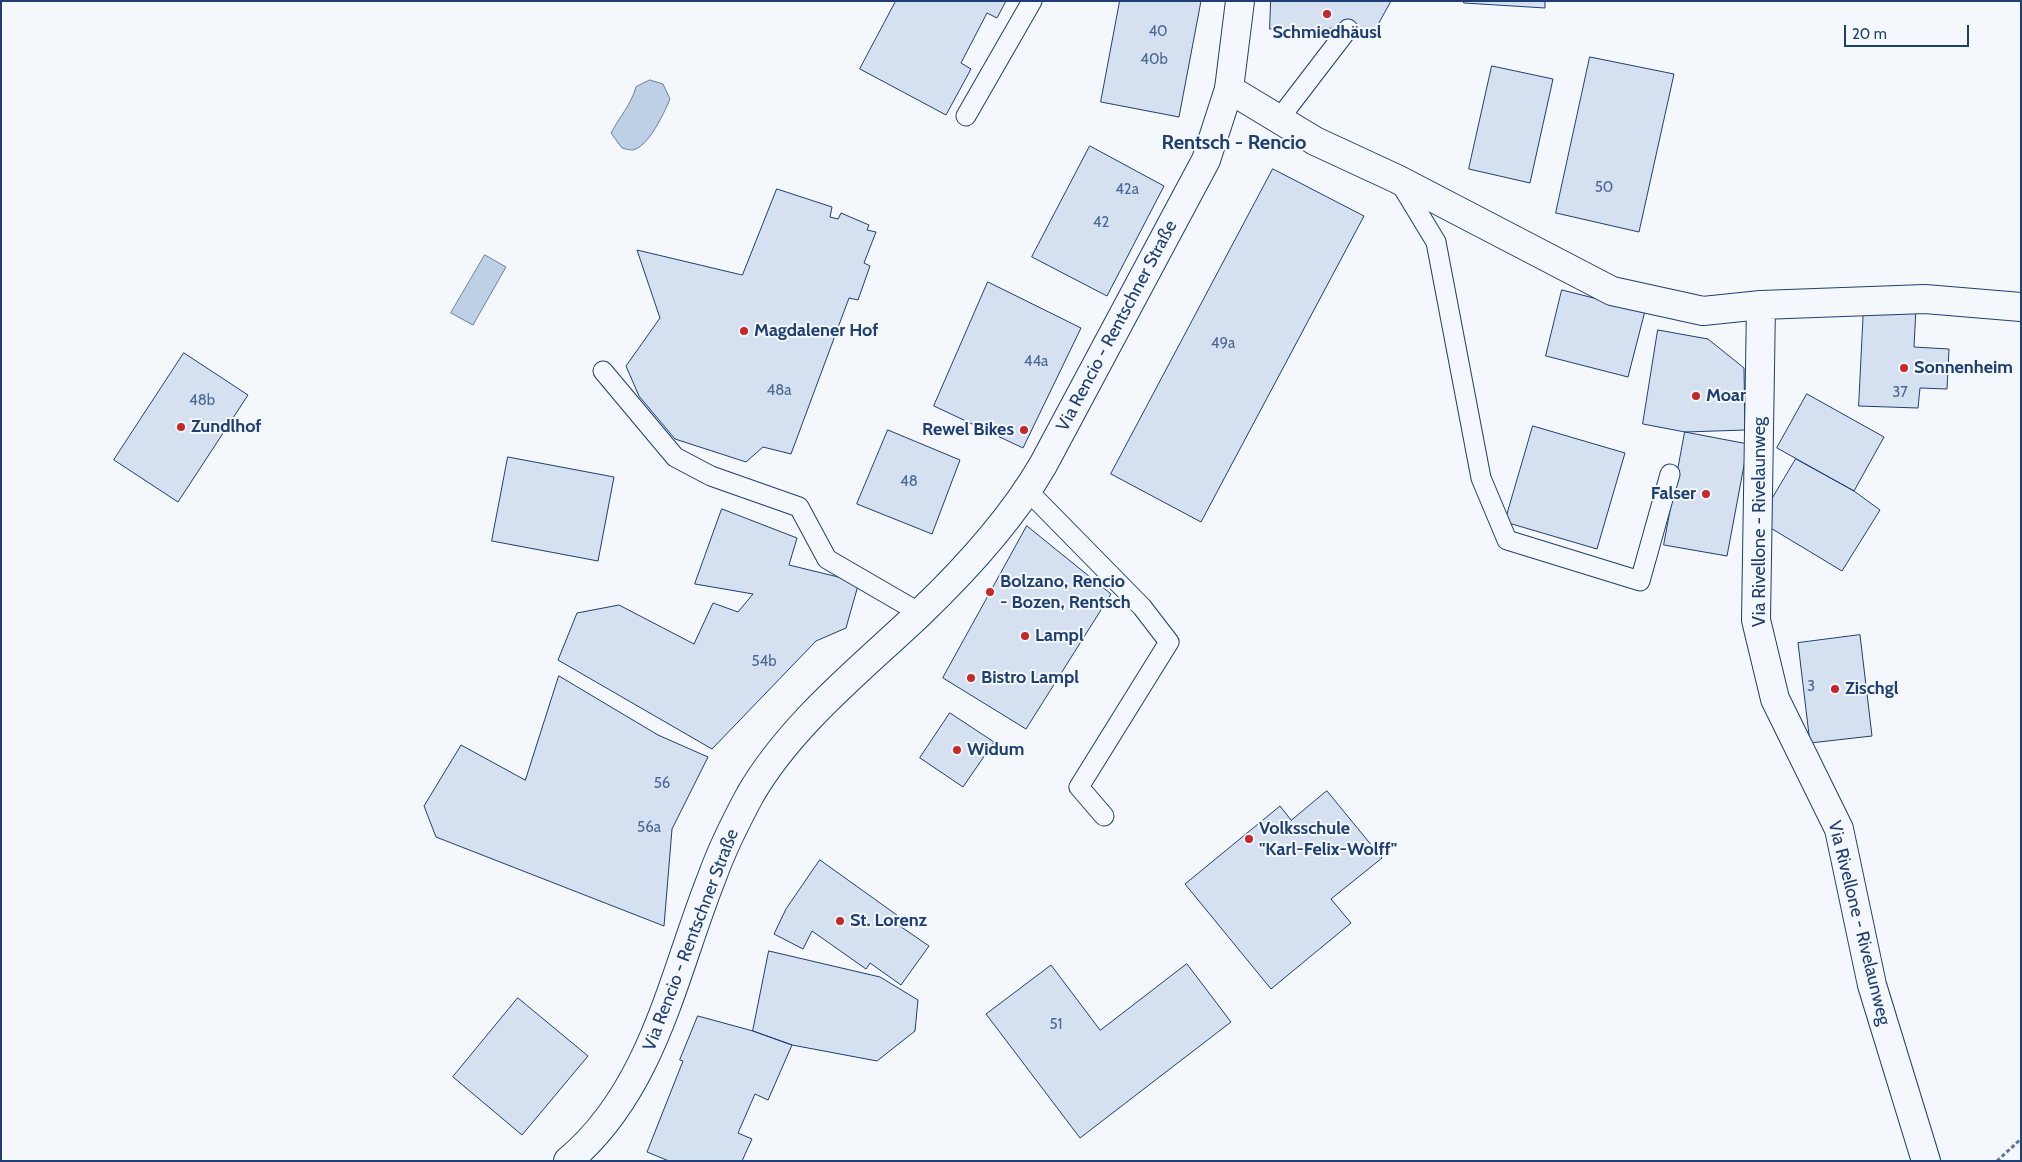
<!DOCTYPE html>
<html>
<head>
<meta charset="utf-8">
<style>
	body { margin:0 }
	#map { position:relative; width:2022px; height:1162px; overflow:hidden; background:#f4f7fb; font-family:Cabin,sans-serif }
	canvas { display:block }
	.frame { position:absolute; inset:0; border:2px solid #1d3f73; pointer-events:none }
	.scale { position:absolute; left:1844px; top:25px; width:125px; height:22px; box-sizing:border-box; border:2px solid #1d3f73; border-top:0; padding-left:6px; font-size:15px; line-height:18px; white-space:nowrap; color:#1d3f73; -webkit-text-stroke:4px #f4f7fb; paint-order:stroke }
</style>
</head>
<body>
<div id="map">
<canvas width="2022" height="1162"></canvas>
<div class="frame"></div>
<div class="scale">20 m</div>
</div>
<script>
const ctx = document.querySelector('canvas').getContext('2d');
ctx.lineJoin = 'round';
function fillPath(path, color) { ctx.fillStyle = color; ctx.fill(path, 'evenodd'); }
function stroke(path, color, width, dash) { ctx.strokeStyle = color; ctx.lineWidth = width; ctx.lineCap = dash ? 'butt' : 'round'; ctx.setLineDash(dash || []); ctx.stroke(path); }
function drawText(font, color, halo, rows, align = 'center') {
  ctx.font = font + ' Cabin,sans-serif'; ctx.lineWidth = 4; ctx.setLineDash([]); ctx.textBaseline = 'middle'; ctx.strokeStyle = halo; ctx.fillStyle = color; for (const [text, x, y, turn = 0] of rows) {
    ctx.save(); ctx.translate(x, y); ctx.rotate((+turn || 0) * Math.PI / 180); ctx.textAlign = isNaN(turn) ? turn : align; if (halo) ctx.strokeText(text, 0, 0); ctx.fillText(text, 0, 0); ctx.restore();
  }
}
const water = new Path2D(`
	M650,80L663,84L670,99C664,113 649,146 633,150C630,150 625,149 622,148L611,133C620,116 631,105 636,87Z
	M485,255L506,267L473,325L451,313Z`);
const building = new Path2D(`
	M896,1H1006L997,18L987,13L961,63L971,69L946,115L860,69Z
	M1120,1H1201L1179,117L1101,102Z
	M1271,1H1391L1370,39L1345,28L1270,29Z
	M1464,1H1545V8L1464,3Z
	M1590,57L1674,74L1639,232L1556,213Z
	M1492,66L1553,79L1530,183L1469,169Z
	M1090,146L1164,186L1107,296L1032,257Z
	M1273,169L1364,216L1201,522L1111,474Z
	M777,189L832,207L830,217L838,219L841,213L869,225L867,230L876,232L864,263L870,266L858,300L849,298L791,454L763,447L746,462L675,439L639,396L626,366L660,318L637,250L742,275Z
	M988,282L1081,328L1023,448L934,406Z
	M1562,290L1645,311L1628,377L1546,356Z
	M1864,305L1916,308L1914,347L1949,349L1947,389L1920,388L1918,408L1859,406Z
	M1658,330L1708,339L1744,368L1745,430L1685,432L1643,424Z
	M184,353L248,395L178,502L114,460Z
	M1807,394L1884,437L1854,491L1777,448Z
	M1533,426L1625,453L1597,549L1505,522Z
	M888,430L960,460L932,534L857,504Z
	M1685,432L1748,444L1727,556L1664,545Z
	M508,457L614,477L598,561L492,541Z
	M1796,459L1854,491L1880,510L1842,571L1759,521Z
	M722,509L797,538L789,565L859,582L846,628L816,641L712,749L558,660L577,613L619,605L694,644L713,603L738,612L753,594L695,584Z
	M1027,526L1111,594L1026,729L943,678Z
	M1860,635L1872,736L1810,743L1798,643Z
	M559,676L658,735L708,757L672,829L664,926L436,837L424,806L461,745L525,780Z
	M950,713L994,742L963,787L920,758Z
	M1327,791L1382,858L1331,899L1351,923L1271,989L1185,884L1280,806L1291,820Z
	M820,860L901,918L897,924L929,946L901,985L870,963L866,969L812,931L803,949L774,934L786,909Z
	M769,951L880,977L918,1000L915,1031L877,1061L792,1045L753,1031Z
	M1187,964L1231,1022L1080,1138L986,1014L1051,965L1100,1030Z
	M518,998L588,1056L522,1135L453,1077Z
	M698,1016L753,1031L792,1045L768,1100L755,1094L738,1133L752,1139L742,1161H669L647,1152L683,1061L680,1060Z`);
const path = new Path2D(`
	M1997,1161L2021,1139`);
const lane = new Path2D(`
	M966,116L1032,1
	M1279,119L1348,29
	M1399,181L1436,242L1481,478L1507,540L1640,581L1670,474
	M603,371L675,457L711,476L799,507L827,559L920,613
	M1028,491L1142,607L1169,642L1079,787L1104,816`);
const street = new Path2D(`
	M1229,89L1315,141L1397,179L1612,291L1703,311L1761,305L1925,299L2021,307
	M1761,305L1756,620L1775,699L1839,829L1872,985L1926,1161`);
const secondary = new Path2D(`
	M568,1161C653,1090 673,975 712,877C722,849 736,821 750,795C791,724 861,669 920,613C966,569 1011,520 1043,465L1206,160L1229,89L1240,1`);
const markers = [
	[1327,14,5,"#c62828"],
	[744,331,5,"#c62828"],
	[1904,368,5,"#c62828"],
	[1696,396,5,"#c62828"],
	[181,427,5,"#c62828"],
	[1024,430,5,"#c62828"],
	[1706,494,5,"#c62828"],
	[990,592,5,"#c62828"],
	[1025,636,5,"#c62828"],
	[971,678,5,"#c62828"],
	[1835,689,5,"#c62828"],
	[957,750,5,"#c62828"],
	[1249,839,5,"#c62828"],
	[840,921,5,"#c62828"]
];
const numberNames = [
	["40",1158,32],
	["40b",1154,60],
	["50",1604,188],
	["42a",1127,190],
	["42",1101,223],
	["49a",1223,344],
	["44a",1036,362],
	["48a",779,391],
	["37",1900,393],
	["48b",202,401],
	["48",909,482],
	["54b",764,662],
	["3",1811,687],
	["56",662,784],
	["56a",649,828],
	["51",1056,1025]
];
const poiNames = [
	["Schmiedhäusl",1327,33,"center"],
	["Magdalener Hof",754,331],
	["Sonnenheim",1914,368],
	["Moar",1706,396],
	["Zundlhof",191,427],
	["Rewel Bikes",1014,430,"right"],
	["Falser",1696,494,"right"],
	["Bolzano, Rencio",1000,582],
	["- Bozen, Rentsch",1000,603],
	["Lampl",1035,636],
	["Bistro Lampl",981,678],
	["Zischgl",1845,689],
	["Widum",967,750],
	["Volksschule",1259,829],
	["\"Karl-Felix-Wolff\"",1259,850],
	["St. Lorenz",850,921]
];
const streetNames = [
	["Via Rencio - Rentschner Straße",1117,326,-62],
	["Via Rivellone - Rivelaunweg",1760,522,-90],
	["Via Rivellone - Rivelaunweg",1859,923,76],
	["Via Rencio - Rentschner Straße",691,940,-69]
];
const quarterNames = [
	["Rentsch - Rencio",1234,143]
];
fillPath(water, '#bed0e5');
stroke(water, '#687fa3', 1);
fillPath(building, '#d5e0f0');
stroke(building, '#1d3f73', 1);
stroke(lane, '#1d3f73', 21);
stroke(street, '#1d3f73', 30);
stroke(secondary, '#1d3f73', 30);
stroke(path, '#5e769c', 3, [4, 2.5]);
stroke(lane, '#f4f7fb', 19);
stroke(street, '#f4f7fb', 28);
stroke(secondary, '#f4f7fb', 28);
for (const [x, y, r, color] of markers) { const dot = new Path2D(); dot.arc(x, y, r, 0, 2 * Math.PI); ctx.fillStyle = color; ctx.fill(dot); stroke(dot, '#f4f7fb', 2); }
drawText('15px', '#4b6792', null, numberNames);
drawText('bold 18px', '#1d3f73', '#f4f7fb', poiNames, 'left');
drawText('18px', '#1d3f73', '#f4f7fb', streetNames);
drawText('bold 20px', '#1d3f73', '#f4f7fb', quarterNames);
</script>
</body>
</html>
